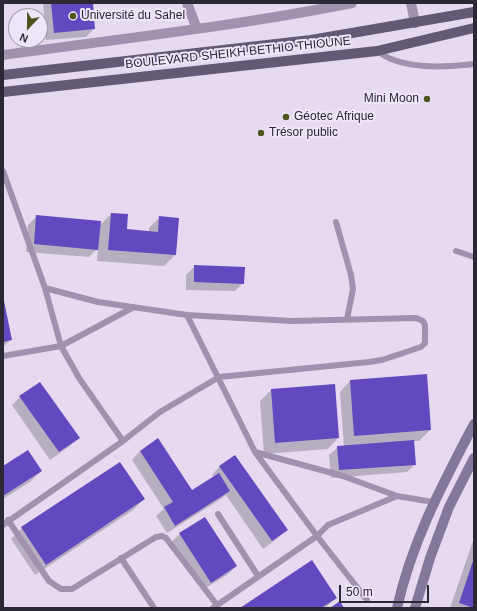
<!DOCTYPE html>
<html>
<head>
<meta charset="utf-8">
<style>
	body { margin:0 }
	#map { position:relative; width:477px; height:611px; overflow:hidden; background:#e5daf0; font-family:Helvetica,sans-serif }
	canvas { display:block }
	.frame { position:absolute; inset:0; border:4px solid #2b2733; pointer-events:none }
	.north { position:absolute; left:8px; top:8px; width:40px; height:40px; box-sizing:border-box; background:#efe5f8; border:1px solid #a199a9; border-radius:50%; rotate:202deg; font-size:11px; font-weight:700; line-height:16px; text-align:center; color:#2b2733 }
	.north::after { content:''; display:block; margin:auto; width:14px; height:18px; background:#50521f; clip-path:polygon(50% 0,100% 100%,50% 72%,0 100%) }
	.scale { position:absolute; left:339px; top:585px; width:90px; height:18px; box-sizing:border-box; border:2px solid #2b2733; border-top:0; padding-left:5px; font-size:12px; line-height:14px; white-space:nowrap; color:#2b2733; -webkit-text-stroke:3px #efe5f8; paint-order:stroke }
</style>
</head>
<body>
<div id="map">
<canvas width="477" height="611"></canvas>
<div class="frame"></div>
<div class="north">N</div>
<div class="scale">50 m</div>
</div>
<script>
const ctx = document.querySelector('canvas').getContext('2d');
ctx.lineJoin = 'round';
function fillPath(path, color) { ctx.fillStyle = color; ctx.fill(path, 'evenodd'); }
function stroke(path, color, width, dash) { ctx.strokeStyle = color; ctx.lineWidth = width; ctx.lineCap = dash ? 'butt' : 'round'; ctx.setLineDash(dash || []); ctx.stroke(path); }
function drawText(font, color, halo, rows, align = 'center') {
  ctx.font = font + ' Helvetica,sans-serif'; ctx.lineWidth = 4; ctx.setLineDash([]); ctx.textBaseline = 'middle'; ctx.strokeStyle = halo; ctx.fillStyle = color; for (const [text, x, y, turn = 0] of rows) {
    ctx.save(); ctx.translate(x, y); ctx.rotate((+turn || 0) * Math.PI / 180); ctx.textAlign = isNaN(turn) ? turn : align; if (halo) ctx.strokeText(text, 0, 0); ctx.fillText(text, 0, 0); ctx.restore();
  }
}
const shadow = new Path2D(`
	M43,3H92L94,29L86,37L46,40Z
	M111,214L126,230L149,232V228L160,217L178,219L175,255L164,266L97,261L98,248L89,257L26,252L28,225L37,216L100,225Z
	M195,266L243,283L235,291L186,290V275Z
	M3,297L10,340L3,347Z
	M350,381L430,430L419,441H413L415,464L407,472L331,478L329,455L338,447L344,446L340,392Z
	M334,386L338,438L328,449L264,454L260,401L271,390Z
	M20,397L78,438L70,446L50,460L12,405Z
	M158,440L192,491L214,477L212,475L220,466L286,530L278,538L263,549L226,495L221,499L167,533L156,516L164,509L132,460L140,451Z
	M3,467L41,471L30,482L3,499Z
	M144,499L133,510L35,575L11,539L22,528Z
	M204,518L236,566L227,575L202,590L171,542L180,534Z
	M474,538V608H450Z
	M336,598L325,608H242Z`);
const building = new Path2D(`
	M51,3H93L95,29L54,33Z
	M111,213L128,214L127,229L158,232L159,216L179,218L176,255L108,250Z
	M36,215L101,221L98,250L34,244Z
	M194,265L245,267L244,284L194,282Z
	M3,296L12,340L3,342Z
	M427,374L431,430L354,436L350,380Z
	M40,382L80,438L59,452L19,396Z
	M335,384L339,438L275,443L271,389Z
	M158,438L192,490L219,473L230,491L175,526L164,507L173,502L140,451Z
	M414,440L416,465L339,470L337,446Z
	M28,450L42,471L3,496V466Z
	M235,455L288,530L272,541L219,466Z
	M120,462L145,499L46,565L21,527Z
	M205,517L237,566L211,583L179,533Z
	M474,558V608L459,603Z
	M312,560L337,598L321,608H240Z
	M340,601L344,608H330Z`);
const lane = new Path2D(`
	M377,51C382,54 386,57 391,59C415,69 449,67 474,64
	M3,171L45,288L61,346L79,378L123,441
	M336,222L351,275L353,289L347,319
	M456,251L474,257
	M187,315L255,452L317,536L367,600
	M3,356L61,346L134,307
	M255,452L343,476L397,496L433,502
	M218,514L258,576
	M8,520L49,581L61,589H72L156,537L162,536L166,538L217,605
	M3,525L123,441L160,412L219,377L369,362L382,360L421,347L425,343V325L423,321L416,318L292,321L187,315L98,302L45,288
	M121,558L154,608
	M213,608L317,536L328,525L397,496`);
const street = new Path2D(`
	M187,3L197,29
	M411,3L415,23
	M3,55C119,39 237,26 352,3`);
const secondary = new Path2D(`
	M397,608C412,541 442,485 474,424
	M415,608L430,558L449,507L474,458`);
const primary = new Path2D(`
	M3,75L311,40L474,12
	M3,92L377,51L474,28`);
const markers = [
	[73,16,4,"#50521f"],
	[427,99,4,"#50521f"],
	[286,117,4,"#50521f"],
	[261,133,4,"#50521f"]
];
const poiNames = [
	["Université du Sahel",81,16],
	["Mini Moon",419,99,"right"],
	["Géotec Afrique",294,117],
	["Trésor public",269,133]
];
const streetNames = [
	["BOULEVARD SHEIKH BETHIO THIOUNE",238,53,-6]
];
fillPath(shadow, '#0003');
fillPath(building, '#6349bf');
stroke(lane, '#9f92af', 6);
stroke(street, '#9f92af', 10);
stroke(secondary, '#84789a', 10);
stroke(primary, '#625975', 10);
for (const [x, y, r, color] of markers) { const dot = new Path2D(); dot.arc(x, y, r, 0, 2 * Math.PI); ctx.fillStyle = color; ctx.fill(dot); stroke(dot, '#efe5f8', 1.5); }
drawText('12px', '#2b2733', '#efe5f8', poiNames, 'left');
drawText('12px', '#2b2733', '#efe5f8', streetNames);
</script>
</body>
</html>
